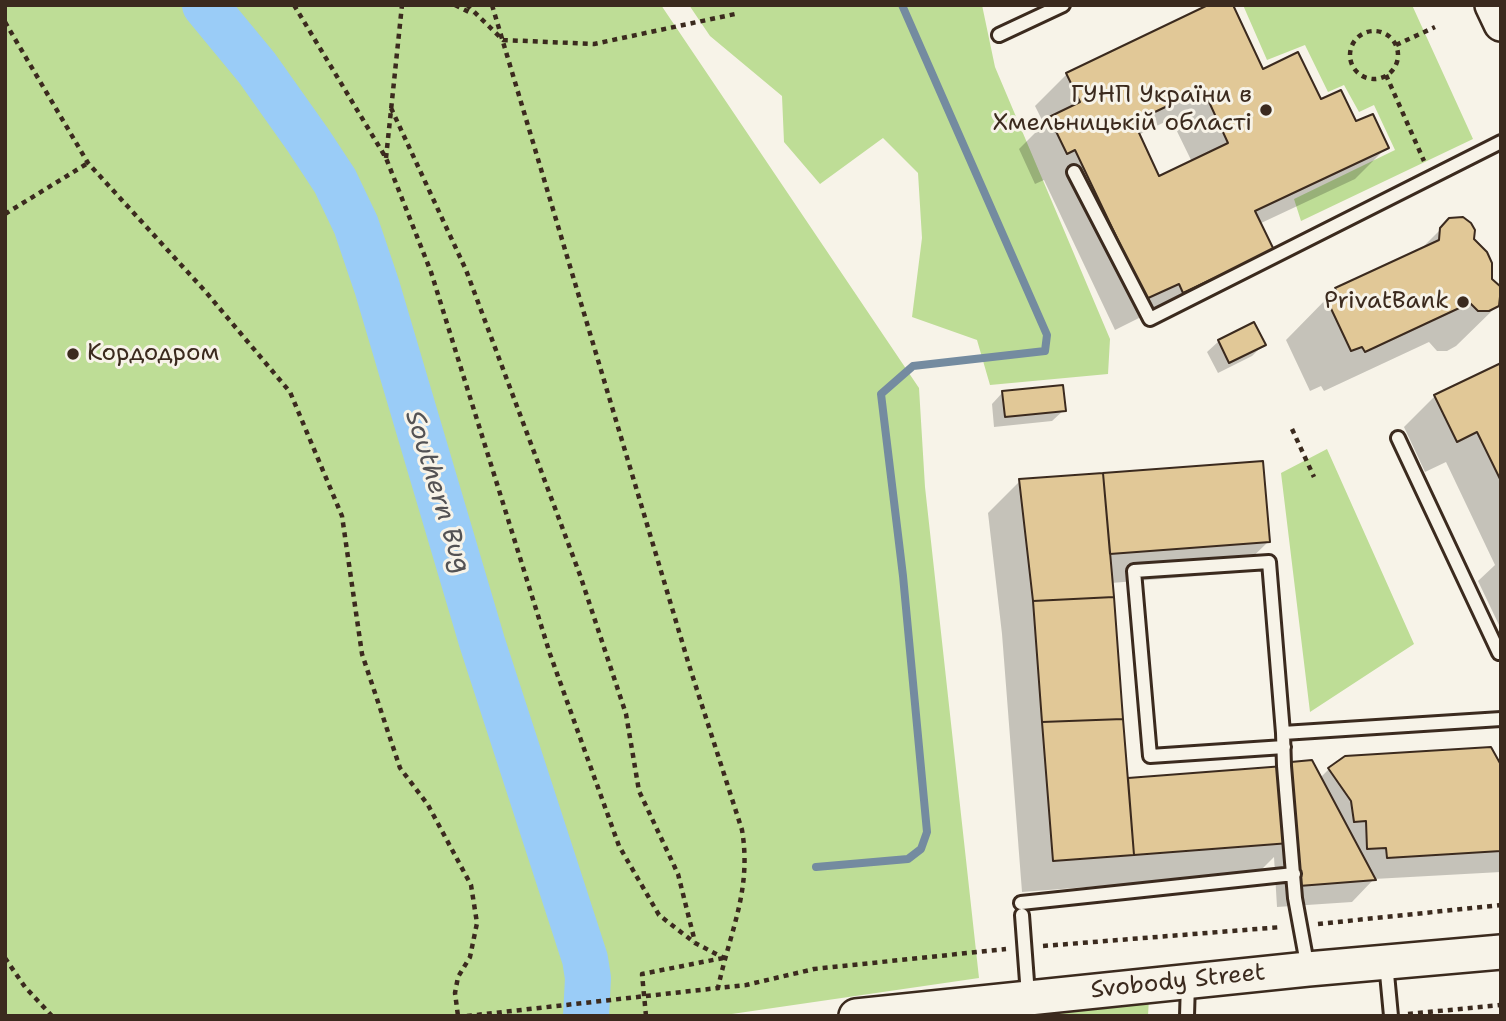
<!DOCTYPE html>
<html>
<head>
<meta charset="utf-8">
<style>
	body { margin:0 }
	#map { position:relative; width:1506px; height:1021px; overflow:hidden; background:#f7f3e8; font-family:"Shantell Sans",sans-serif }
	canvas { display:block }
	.frame { position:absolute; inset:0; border:7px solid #3b2a1e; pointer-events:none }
</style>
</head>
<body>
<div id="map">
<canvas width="1506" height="1021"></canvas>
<div class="frame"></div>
</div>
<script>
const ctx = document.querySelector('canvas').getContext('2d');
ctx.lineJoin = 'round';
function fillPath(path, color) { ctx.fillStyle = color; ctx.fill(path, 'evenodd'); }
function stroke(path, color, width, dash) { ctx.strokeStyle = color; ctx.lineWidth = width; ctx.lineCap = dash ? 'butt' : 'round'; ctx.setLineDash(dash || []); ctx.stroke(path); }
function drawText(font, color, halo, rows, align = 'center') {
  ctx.font = font + ' "Shantell Sans",sans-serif'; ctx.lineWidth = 6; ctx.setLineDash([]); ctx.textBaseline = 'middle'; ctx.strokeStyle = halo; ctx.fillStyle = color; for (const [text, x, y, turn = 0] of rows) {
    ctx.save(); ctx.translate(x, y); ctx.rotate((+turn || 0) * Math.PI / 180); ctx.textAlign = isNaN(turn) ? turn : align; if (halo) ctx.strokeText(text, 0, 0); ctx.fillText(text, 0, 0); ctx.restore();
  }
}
const green = new Path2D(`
	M5,5H661L919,388L925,487L979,978L718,1016H5Z
	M689,5H982L995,67L1110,339L1108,374L990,385L977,340L912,317L922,238L918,173L883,138L820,184L784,142L782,96L710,36Z
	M1243,5H1412L1473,139L1301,221L1294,199L1395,150L1374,105L1359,112L1344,85L1328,92L1305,45L1267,60Z
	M1327,449L1414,644L1310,712L1281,473Z
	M1149,998L1148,1016H963Z`);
const shadow = new Path2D(`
	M1262,71L1320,101L1387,147L1355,179L1259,224L1272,250L1240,281L1151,323L1147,314L1115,330L1044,180L1035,184L1019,149L1044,124L1035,106L1067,74ZM1171,119L1192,162L1159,178L1138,135Z
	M1450,220L1472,240L1491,280L1499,286L1501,295L1498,305L1456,346L1447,351H1437L1429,342L1324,391L1321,386L1310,391L1286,340L1336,289L1418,252Z
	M1219,341L1263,345L1252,356L1218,373L1207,352Z
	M1501,364V624L1499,625L1478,581L1495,565L1446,462L1425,472L1404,427L1435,396Z
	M1003,392L1064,410L1052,421L994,427L992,404Z
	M1020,481L1268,542L1236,573L1111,583L1126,780L1283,768V772L1291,764L1320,778L1329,769L1501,768V872L1374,879L1352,902L1277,907L1274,857L1257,874L1022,892L1002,634L988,513Z`);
const stream = new Path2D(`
	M816,867L908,859L921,849L927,832L903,576L881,394L913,366L1045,351L1047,335L902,5`);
const river = new Path2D(`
	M205,5L257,68L308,140L335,181L356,225L377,287L482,642L585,959L588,978L586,1016`);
const building = new Path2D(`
	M1208,5H1233L1263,69L1298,52L1321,99L1341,90L1356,121L1373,114L1389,148L1255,211L1274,250L1183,293L1179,284L1146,299L1075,150L1067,154L1049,117L1080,102L1066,73ZM1203,89L1228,143L1159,176L1134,122Z
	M1463,217L1471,223L1475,230L1474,239L1487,252L1492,263V279L1501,287L1499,306L1489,311H1478L1470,303L1365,352L1362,347L1351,351L1326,298L1337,293L1335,288L1439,240L1440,228L1449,218Z
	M1254,322L1266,345L1229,363L1218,340Z
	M1501,363V481L1477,432L1457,442L1434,395Z
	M1063,385L1066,411L1005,417L1002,391Z
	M1263,461L1270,542L1110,554L1103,473Z
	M1103,473L1114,597L1033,601L1019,479Z
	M1114,597L1123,719L1042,722L1033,601Z
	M1123,719L1134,855L1053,861L1042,722Z
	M1491,747L1501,765V851L1387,858L1386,848L1367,849L1366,821L1354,822L1351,801L1328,768L1345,756Z
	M1312,760L1376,880L1299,886L1291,762Z
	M1284,766L1290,843L1134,855L1128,778Z`);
const path = new Path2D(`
	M294,5L386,158L431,272L550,654L619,846L659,915L695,943L724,958
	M455,5L473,14
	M467,5L503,40L594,44L735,14
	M492,5L689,665L742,830C752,890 730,931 718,988L746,985L814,969L1006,949
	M5,22L88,163L205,291L290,392L342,516L362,654L400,768L428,805L471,885L477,923L470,957L458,977L455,993L458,1016
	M1350 55a24 24 0 1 1 48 0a24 24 0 1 1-48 0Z
	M1396,45L1435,27
	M1386,75L1424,161
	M391,108L466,270L580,575L626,714L639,791L678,874L695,942
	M386,158L402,5
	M5,214L88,163
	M1292,429L1314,477
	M1318,924L1501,905
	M1043,946L1282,927
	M5,958L25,987L52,1016
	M1408,1014L1501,1005
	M646,1016L642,974L723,958`);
const lane = new Path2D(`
	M999,35L1063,5
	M1074,172L1150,319L1501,142
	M1398,438L1499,653L1501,652
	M1283,733L1501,719
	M1284,747L1150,756L1134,571L1269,562L1283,733L1284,766L1295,898L1308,969
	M1021,903L1294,874
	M1022,915L1028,995
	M1386,963L1391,1016
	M1187,1016L1188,982`);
const secondary = new Path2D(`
	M1492,5L1501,24
	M856,1016L1308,969L1501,952`);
const pathBridge = new Path2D(`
	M467,1016L718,988`);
const markers = [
	[1266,110,7,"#3b2a1e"],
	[1463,302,7,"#3b2a1e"],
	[73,354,7,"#3b2a1e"]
];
const poiNames = [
	["ГУНП України в",1252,96],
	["Хмельницькій області",1252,124],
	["PrivatBank",1449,302],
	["Кордодром",87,354,"left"]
];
const streetNames = [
	["Svobody Street",1178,982,-6]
];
const waterNames = [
	["Southern Bug",437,492,73]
];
fillPath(green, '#bedd96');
fillPath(shadow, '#0003');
stroke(stream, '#748ba0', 8);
stroke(river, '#9accf7', 46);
fillPath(building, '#e1c897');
stroke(building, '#3b2a1e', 2);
stroke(lane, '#3b2a1e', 18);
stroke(secondary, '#3b2a1e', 38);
stroke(path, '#3b2a1e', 4.5, [5, 5]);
stroke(lane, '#f7f3e8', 12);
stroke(secondary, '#f7f3e8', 33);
stroke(pathBridge, '#3b2a1e', 4.5, [5, 5]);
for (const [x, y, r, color] of markers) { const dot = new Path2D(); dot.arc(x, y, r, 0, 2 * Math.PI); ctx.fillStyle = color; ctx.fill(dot); stroke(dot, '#f7f3e8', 2.5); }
drawText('24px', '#3b2a1e', '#f7f3e8', poiNames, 'right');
drawText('24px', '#3b2a1e', '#f7f3e8', streetNames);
drawText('italic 26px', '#535254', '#f7f3e8', waterNames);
</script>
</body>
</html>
